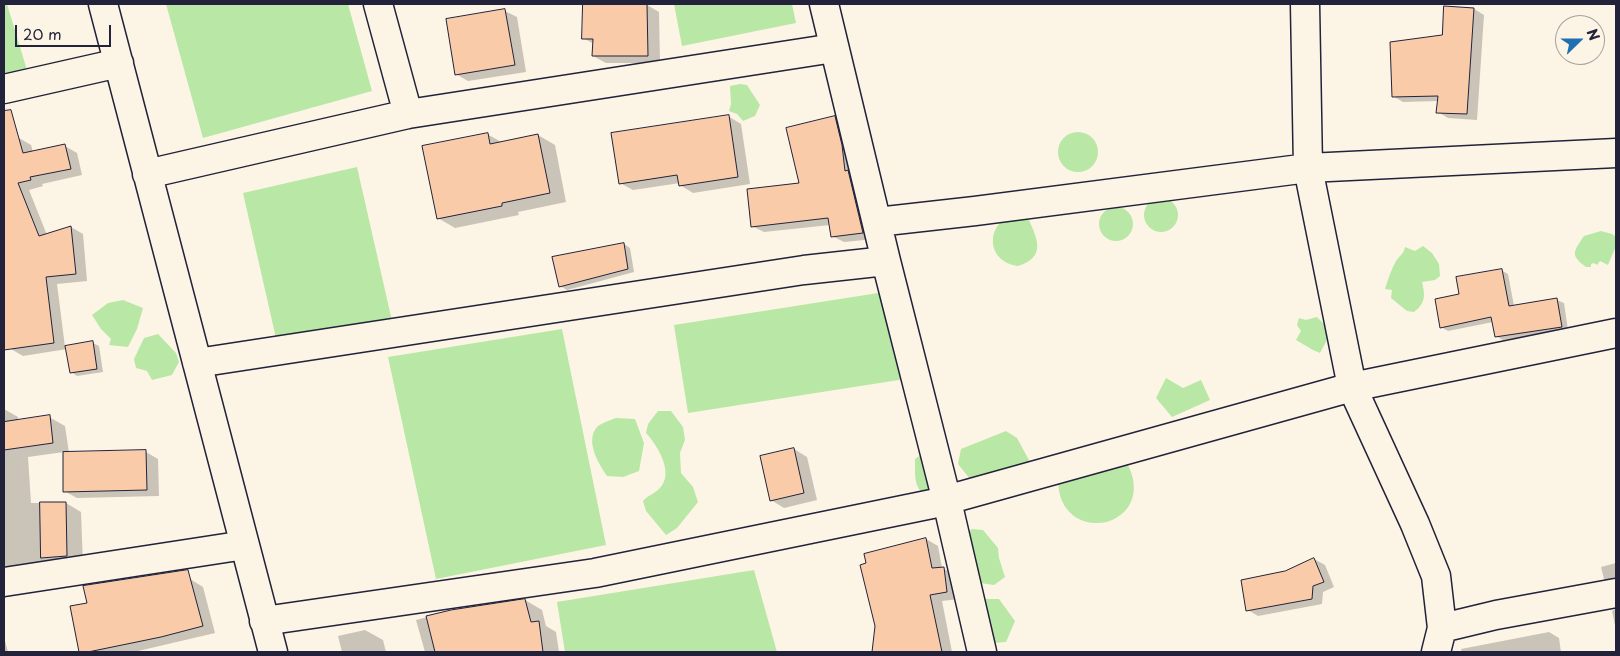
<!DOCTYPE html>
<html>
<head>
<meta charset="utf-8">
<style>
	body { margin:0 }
	#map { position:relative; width:1620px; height:656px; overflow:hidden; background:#fcf5e5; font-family:"Playpen Sans",sans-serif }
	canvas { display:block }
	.frame { position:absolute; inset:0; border:5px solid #22223b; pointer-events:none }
	.north { position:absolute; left:1555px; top:15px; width:50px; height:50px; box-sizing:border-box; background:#fcf5e5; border:1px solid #a5a1a1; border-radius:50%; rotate:68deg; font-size:14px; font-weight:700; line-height:20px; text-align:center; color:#22223b }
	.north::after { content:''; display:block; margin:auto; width:18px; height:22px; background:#1f6fb2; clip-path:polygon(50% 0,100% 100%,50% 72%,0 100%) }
	.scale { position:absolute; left:15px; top:25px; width:96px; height:22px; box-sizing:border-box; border:2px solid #22223b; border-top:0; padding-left:6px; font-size:15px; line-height:18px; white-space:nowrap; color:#22223b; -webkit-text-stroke:4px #fcf5e5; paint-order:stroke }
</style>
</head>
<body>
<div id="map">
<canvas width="1620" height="656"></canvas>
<div class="frame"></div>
<div class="north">N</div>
<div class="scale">20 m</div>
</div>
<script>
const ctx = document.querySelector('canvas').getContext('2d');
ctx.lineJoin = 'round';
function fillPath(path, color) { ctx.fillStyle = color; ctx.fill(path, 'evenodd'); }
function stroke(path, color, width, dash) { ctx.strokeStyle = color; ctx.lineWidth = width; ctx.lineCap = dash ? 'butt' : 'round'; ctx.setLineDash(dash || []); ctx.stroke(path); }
const green = new Path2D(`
	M4,4H7L30,80L4,86Z
	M166,4H348L372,91L203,138Z
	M674,4H792L796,23L682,46Z
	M740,84L747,85L760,105L755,116L743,121L737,114L729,111L731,104L730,86Z
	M1058 152a20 20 0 1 1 40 0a20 20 0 1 1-40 0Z
	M357,167L392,321L278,347L243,193Z
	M1144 215a17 17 0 1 1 34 0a17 17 0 1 1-34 0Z
	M1099 224a17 17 0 1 1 34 0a17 17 0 1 1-34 0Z
	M1028,218C1037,238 1047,257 1018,266C1001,264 989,251 994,233C996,228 999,222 1004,221C1009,219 1022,219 1028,218Z
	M1601,231L1612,234L1616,237V246L1608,265L1600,261L1597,265L1594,263L1591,264V267H1586C1570,255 1573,252 1584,236Z
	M1423,246L1432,253L1439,264L1440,276L1435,280L1422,282C1425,295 1426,303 1414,312L1407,311L1391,298L1392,290L1385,289C1388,279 1391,270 1396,261C1399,256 1404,254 1405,247L1415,251Z
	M891,291L905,379L688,413L674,325Z
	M123,300L143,308L137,329L128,347L109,345L111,339L101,329L92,315L108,303Z
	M1317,317L1326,326L1327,340L1320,353L1313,350L1296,340L1301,331L1297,325L1299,318L1306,320Z
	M562,329L606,545L436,579L388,357Z
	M158,334L176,353L179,362L172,375L152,380L147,371L136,368L134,359L144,338Z
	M1166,378L1183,388L1201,380L1210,400L1172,417L1156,398Z
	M658,411H671L683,427L685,440L680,453L681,473L693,487L698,502L677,528L666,535L646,511L643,501C647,496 654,494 659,489C675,474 658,446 646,433L648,424Z
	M616,418L635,419L644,443L639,471L623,477L607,476C598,463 585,441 597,427C601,423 611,420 616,418Z
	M1006,431L1017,438L1030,462L1028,468L998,484L970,479L958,464L961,449Z
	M926,451L948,453L953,464L954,492L932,504C914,486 915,484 915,459Z
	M1121,455C1139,476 1140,508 1112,520C1106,523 1099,523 1093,523C1066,520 1055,496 1059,472Z
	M972,529L983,530L998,548L999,558L1005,577L994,585L965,581L962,538Z
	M754,570L777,652H565L557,602Z
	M981,599H999L1015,621L1006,642L992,643Z`);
const shadow = new Path2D(`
	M585,4H637V5H647L659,12L660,63H606L593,56L594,44L583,38Z
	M1474,9L1484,15L1477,120L1448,118L1438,112V101L1403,102L1393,96Z
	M505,11L517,17L526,72L468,81L456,74Z
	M728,116L741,124L750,184L693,193L680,185V183L633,190L620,183Z
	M835,117L846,124L874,239L844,242L832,236L830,225L764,232L752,226L800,184Z
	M487,134L503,143L538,135L555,145L566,202L518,212L519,215L455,228L438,218Z
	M19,138L31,145L33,152L65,146L77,153L82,175L42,184L43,186L29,190L47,235L71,227L83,234L87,281L57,284L65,347L93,343L99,346L103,372L77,376L71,372L67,349L23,356L11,349L4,319V303H6L4,277V142Z
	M624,244L630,248L634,272L567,290L560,286Z
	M1501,270L1508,274L1514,306L1557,300L1564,303L1568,330L1503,340L1496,336L1493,322L1448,331L1441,327Z
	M4,409L18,417V421L49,417L65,426L69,453L146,452L158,459L159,496L77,498L64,491V452L28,457L31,503H66L81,512L83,565L10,567L11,578L4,584Z
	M794,449L807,457L817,500L784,508L771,500Z
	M926,539L938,546L942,568L956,575L959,599L942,601L952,652H874L877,626Z
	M1314,559L1325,565L1334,587L1323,592L1322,604L1258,616L1248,610L1285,572Z
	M1616,563V586L1604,579L1601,567Z
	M190,579L203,587L215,633L134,652H80L71,608Z
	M525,600L542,610L546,626L556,632L559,652H425L416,620L451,611Z
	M1616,609V630L1612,611Z
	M365,630L383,640L386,652H342L338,636Z
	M1549,632L1559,638L1561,652H1462L1461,649Z
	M4,637L8,652H4Z`);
const building = new Path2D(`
	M583,4H647L648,56H592L593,39H582Z
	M1444,6L1474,8L1467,114L1436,113L1438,96L1392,97L1390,42L1442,35Z
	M505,9L515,65L455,75L446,19Z
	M11,110L23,153L65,144L71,169L30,177L31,180L18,183L39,236L71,226L76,274L46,277L54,343L4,350V111Z
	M729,115L738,177L679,186L677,175L619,184L611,133Z
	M835,116L842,145L845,171L848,170L863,233L831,237L828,218L751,227L747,189L799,183L786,128Z
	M488,133L490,144L538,134L550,193L502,203V206L437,219L422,146Z
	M624,243L628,269L559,287L552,257Z
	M1502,269L1509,306L1557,298L1562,327L1495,337L1491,317L1440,328L1435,299L1459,294L1456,277Z
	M93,341L97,369L70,373L65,346Z
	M50,415L53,443L4,450V422Z
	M794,448L804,493L770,501L760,456Z
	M146,450L147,490L63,492V452Z
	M40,502H66L67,556L41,558Z
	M926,538L932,568L944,567L947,592L930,595L942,652H872L875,626L860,565L866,563L864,554Z
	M1314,558L1324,582L1313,586L1312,599L1246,611L1241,580L1285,571Z
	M188,570L203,626L161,637L88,652H79L70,606L87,603L83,586Z
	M525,599L531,622L539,621L543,652H435L426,616L451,610Z`);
const minor = new Path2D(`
	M103,4L273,652
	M378,4L408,114
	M824,4L886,261L947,501L982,652
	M1305,4L1308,168L1352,387L1415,524L1436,576L1442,628L1436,652
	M4,89L119,63
	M147,174L408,114L834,48
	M877,222L975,211L1308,168L1616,153
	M197,363L804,270L886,261
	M4,582L245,545
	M264,621L595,573L932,504L1352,387L1616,333
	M1442,628L1496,615L1616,593`);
fillPath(green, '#b9e7a5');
fillPath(shadow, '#0003');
fillPath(building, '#f9cba8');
stroke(building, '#22223b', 1);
stroke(minor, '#22223b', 31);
stroke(minor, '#fcf5e5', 28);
</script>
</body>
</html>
